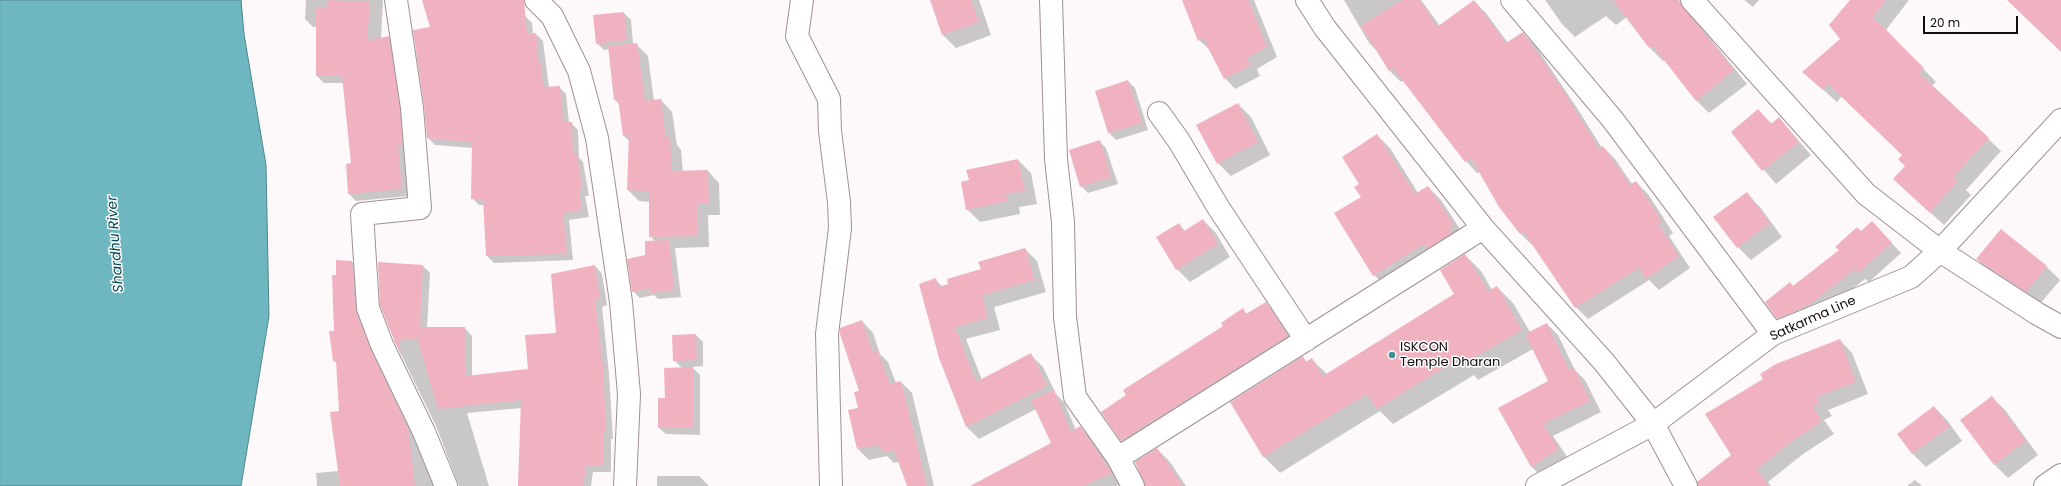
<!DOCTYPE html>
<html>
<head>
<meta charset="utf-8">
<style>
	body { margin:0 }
	#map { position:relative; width:2061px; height:486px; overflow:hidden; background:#fdf9fa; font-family:Poppins,sans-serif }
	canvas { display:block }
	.scale { position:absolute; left:1923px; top:16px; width:95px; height:18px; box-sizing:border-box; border:2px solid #120c0d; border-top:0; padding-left:5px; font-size:12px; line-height:14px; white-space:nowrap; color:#120c0d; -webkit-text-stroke:3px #fff; paint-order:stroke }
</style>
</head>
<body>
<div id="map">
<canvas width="2061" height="486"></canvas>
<div class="scale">20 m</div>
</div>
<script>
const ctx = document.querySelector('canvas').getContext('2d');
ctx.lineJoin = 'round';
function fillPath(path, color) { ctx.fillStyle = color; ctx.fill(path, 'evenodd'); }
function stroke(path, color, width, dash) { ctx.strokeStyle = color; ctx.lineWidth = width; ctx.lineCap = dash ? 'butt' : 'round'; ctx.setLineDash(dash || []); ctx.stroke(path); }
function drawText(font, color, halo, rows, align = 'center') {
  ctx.font = font + ' Poppins,sans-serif'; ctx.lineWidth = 3; ctx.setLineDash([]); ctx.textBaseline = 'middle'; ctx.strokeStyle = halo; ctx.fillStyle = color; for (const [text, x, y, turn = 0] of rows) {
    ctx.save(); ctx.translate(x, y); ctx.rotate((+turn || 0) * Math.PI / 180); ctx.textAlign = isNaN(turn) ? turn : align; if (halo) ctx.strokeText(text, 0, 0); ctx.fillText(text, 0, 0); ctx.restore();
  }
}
const water = new Path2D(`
	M0,0H241L244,34L266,165L269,316L241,486H0Z`);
const shadow = new Path2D(`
	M306,0H383L381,39L388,37L396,45L409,196L356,201L349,194L352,164L344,83H324L317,76V27H313L305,19Z
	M423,0H456L525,16L532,23L533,34H536L543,41L549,88L559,87L566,94L569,123H571L578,130L579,158L583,162L589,196H585L589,217L569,220L573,260L494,263L487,256L485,205H479L472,198L473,148L435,145L428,138L431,27Z
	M931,0H979L991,35L956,48L943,35Z
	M1183,0H1254L1277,57L1257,69L1260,76L1235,89L1225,78L1210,50L1199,40Z
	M1344,0H1421L1440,26L1474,1L1486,13L1508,43L1523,34L1535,45L1577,108L1602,148L1603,147L1615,159L1632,184L1636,182L1648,194L1673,233L1669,236L1690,268L1659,290L1649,280L1588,319L1576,307L1533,244L1532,245L1520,233L1480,172L1477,173L1466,161L1404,80L1401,82L1389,70L1379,53L1369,43Z
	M1545,0H1679L1747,84L1709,113L1696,100L1665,59L1663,61L1650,48L1627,17L1616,25L1606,16L1575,37L1562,24Z
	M1744,0H1759L1753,7Z
	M1851,0H1909L1886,30L1936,82L1932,86L2001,151L1966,190L1971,195L1944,225L1908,192L1906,166L1903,155L1842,96L1837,102L1803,72L1842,39Z
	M624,13L631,20L633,44H636L648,56L654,101L661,100L672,112L677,145L681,150L683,172L708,171L719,183L720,215H708L709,247L675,248L681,297L658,299L654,295L640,298L633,291L646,256L655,241L650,236V202L639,201L628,190L630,142L624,136L619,104L615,100L610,49L604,50L597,43Z
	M1128,81L1135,88L1148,130L1116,140L1109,133L1097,92Z
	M1238,104L1251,117L1270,155L1231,176L1218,163Z
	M1758,110L1772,124L1779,118L1811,155L1776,184L1732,132Z
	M1377,135L1390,148L1418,193L1428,187L1441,200L1466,238L1387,288L1374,275L1360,185Z
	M1099,141L1106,148L1118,184L1088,193L1081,186Z
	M1018,160L1031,173L1037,204L1019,207L1020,214L980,222L967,209L970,181Z
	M1747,194L1760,207L1782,237L1751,260L1738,247Z
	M1203,220L1216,233L1230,257L1190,282L1177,269L1179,225L1185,231Z
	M1872,222L1901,253L1869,282L1865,279L1819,315L1788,328L1778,318L1793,287L1840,251Z
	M2001,230L2047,267L2060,280L2040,304L1990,272L1977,259Z
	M1025,249L1037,261L1046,292L994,307L1000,330L966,339L982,380L1031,355L1043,367L1056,394L1064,402L1076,430L1080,427L1091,438L1122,484L1116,486H987L1052,443L1036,409L979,439L967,427L940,358L935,280L943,287Z
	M1465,255L1481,271L1492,290L1497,287L1513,303L1530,332L1547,324L1558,335L1575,370L1585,380L1601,412L1553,436L1570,461L1543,478L1532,467L1499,409L1549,381L1533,349L1478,380L1474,375L1393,424L1380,411L1280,473L1264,457L1231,403L1303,358L1307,362L1312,360L1327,374L1456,295Z
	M352,262L359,269L419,445L436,486H317L316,473L339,471L340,412L337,364L333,360L337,276Z
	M379,263L423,266L430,273L427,328H465L472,336V376L529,370L558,334L595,266L602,274L607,305L602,307L609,374L613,439H611V472H593L591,486H518L522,408L467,413L489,486H459L436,426L394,340Z
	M1265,303L1275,312L1297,346L1132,450L1122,440L1102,412L1224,327L1242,310L1247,314Z
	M862,321L873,333L880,354L888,362L896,383L901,382L912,393L934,486H908L899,462L894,463L887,456L869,460L858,449Z
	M696,335L703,342V366L692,367L700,375V435L666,434L659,428L666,399L682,368L674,360Z
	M1840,340L1852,353L1868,394L1828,410L1832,416L1824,420L1834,434L1803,454L1768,482L1771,486H1718L1732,455Z
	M1992,397L2005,410L2038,455L2008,478L1995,465L1962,420Z
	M1934,407L1947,420L1962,441L1926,467L1913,454L1898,434Z
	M1157,449L1170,462L1186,486H1146Z
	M657,476H699L709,486H657Z
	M1915,480L1922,486H1907Z`);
const building = new Path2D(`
	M328,0L370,2L367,41L389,36L400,109L402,145L398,146L402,189L348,194L346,164L351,163L342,76H316V7H327Z
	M422,0H524L527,34L536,33L539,64L541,63L543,87L560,86L563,122H572L573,155L577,154L582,189H579L582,210L563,213L567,254L486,256L483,199H471L472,142L427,138L424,106L413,30L430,27Z
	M930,0H971L979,22L942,35Z
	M1182,0H1248L1267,47L1247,58L1251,65L1224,79L1203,38L1198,41Z
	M1402,0H1420L1437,27L1474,0L1506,43L1523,32L1566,95L1599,149L1603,146L1630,185L1636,181L1662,221L1658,224L1679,256L1646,279L1639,268L1575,308L1523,231L1520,234L1499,207L1471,158L1465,162L1393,68L1389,71L1361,26Z
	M1613,0H1678L1734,70L1696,101L1653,46L1649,48Z
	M1850,0H1886L1872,18L1887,30V31L1924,68L1919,73L1989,138L1953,177L1958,181L1930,213L1893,179L1905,166L1898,159L1902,155L1828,84L1823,90L1802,72L1840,39L1829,25Z
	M2007,0H2061V52Z
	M624,12L627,40L596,44L593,15Z
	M637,43L645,101L661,99L666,137H670L672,171L708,170L709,204H697L698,236L649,237V191L627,190L629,135L623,136L618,99L614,100L608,46Z
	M1128,80L1142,123L1108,133L1095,91Z
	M1238,103L1258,142L1217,164L1196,125Z
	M1758,109L1771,124L1779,117L1799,142L1762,171L1731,132Z
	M1377,134L1415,194L1428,186L1454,225L1449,228L1452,233L1427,249L1424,244L1373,276L1334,213L1361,197L1354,187L1359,184L1342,157Z
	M1100,140L1111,177L1080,187L1069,150Z
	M1018,159L1025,191L1006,194L1008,201L966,210L961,182L969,180L966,170Z
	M1747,192L1770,223L1737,248L1713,217Z
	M1203,219L1218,244L1176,270L1156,237L1179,223L1184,231Z
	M1872,221L1892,243L1858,273L1855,269L1809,305L1777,319L1765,302L1790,282L1793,286L1839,250L1835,247L1857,227L1861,231Z
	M2001,229L2047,266L2026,292L1976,259Z
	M669,240L674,290L650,293V288L632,292L627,259L645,255V241Z
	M1025,248L1035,280L982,295L988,318L955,327L976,382L1031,353L1047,386L966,427L939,358L919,284L936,278L939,287L948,284L947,279L981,269L978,262Z
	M1465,254L1488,291L1497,286L1522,330L1462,364L1458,359L1377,409L1367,394L1263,457L1230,402L1303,356L1306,362L1312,358L1323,376L1454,294L1440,270Z
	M336,260L352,261L356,312L371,350L408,429L415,486H340L330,412L339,411L336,361H333L329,331H334L332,275H336Z
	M378,262L423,265L420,327H465V376L528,369L525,335L556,333L551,274L595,265L600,298L595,300L603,366L606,432H604V465L586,466L583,486H518L521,400L438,409L417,338L399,341L401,355L394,340L380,305Z
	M1266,302L1288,336L1121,441L1101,412L1126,395L1123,390L1223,326L1221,323L1243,308L1246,314Z
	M862,320L872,351L877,350L890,384L901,381L927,486H907L894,450L882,452L880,445L857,449L848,410L858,408L854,392L859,391L840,334V328Z
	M1547,323L1569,370L1574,368L1590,401L1543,424L1559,449L1531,467L1498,408L1548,381L1525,334Z
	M696,334L697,360L673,361L672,335Z
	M1840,339L1856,382L1816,397L1820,403L1813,407L1822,421L1791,442L1757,469L1769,486H1698L1697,482L1731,455L1705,414L1763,379L1760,374L1776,364Z
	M693,367V428H658V398H665L664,368Z
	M1054,390L1071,432L1080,426L1112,473L1083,486H970L1051,443L1031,400Z
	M1992,396L2026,441L1994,465L1960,420Z
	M1934,406L1949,427L1912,454L1897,434Z
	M1157,448L1183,486H1145L1135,462Z`);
const minor = new Path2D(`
	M396,0L412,108L420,208L362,214L368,308L382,345L424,432L446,486
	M536,0L552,16L579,71L597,138L621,302L629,394L625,486
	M802,0L797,36L829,99L830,131L839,202L840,228L827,334L831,486
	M1051,0L1056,159L1063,222L1065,317L1075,397L1118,458L1483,228
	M1307,0L1325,28L1483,228L1604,362L1653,424L1686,486
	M1512,0L1613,120L1773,334
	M1692,0L1866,194L1940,251L2036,313L2061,327
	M1159,113L1179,141L1218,207L1306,340
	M1118,458L1133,486
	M1537,486L1653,424L1773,334L1911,277L1940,251L2061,120
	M2045,486L2061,475`);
const markers = [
	[1392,355,4,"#458c95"]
];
const streetNames = [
	["Satkarma Line",1813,319,-24]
];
const poiNames = [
	["ISKCON",1400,348],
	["Temple Dharan",1400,363]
];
const waterNames = [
	["Shardhu River",116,244,-94]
];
fillPath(water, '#6eb7c0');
stroke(water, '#52848a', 1);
fillPath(shadow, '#0003');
fillPath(building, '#f0b2c0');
stroke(minor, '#a09093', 24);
stroke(minor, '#fff', 22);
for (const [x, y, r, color] of markers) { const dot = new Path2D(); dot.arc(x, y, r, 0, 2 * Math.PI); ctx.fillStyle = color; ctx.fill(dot); stroke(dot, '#fff', 1.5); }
drawText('13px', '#120c0d', '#fff', streetNames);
drawText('13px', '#120c0d', '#fff', poiNames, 'left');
drawText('italic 14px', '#044a51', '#fff', waterNames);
</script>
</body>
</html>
